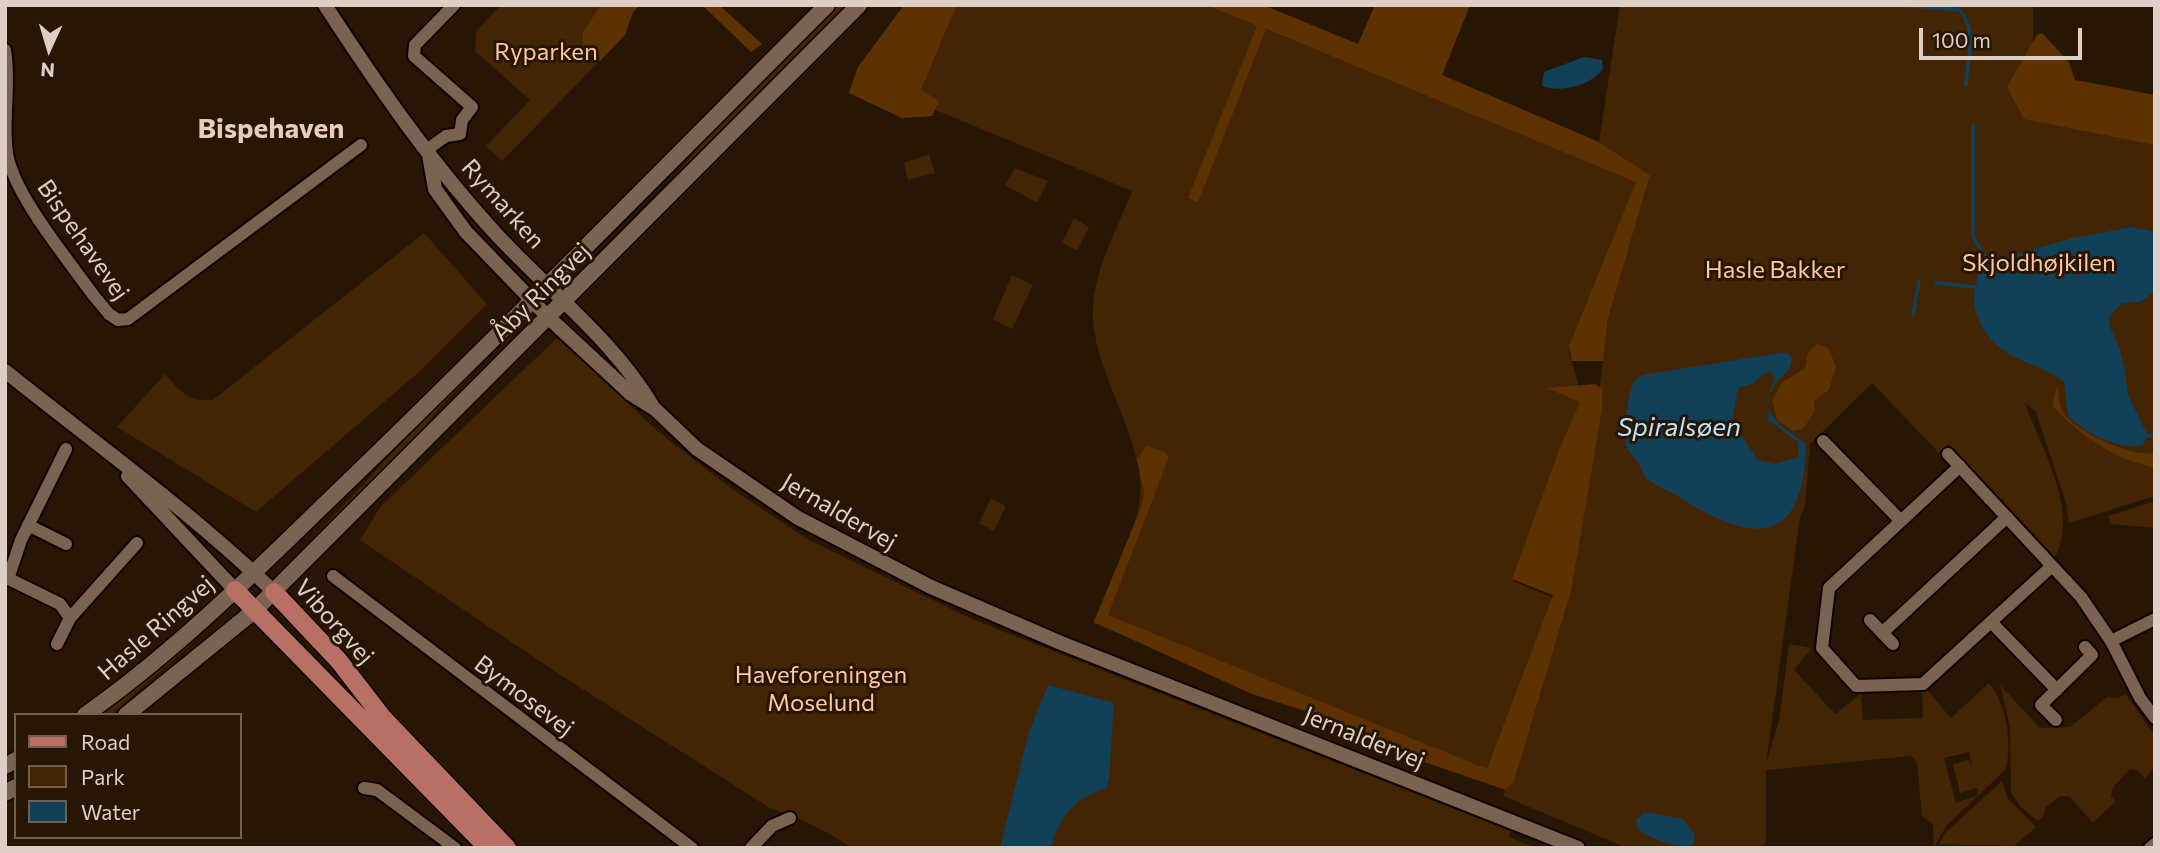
<!DOCTYPE html>
<html>
<head>
<meta charset="utf-8">
<style>
	body { margin:0 }
	#map { position:relative; width:2160px; height:853px; overflow:hidden; background:#281605; font-family:Commissioner,sans-serif }
	canvas { display:block }
	.frame { position:absolute; inset:0; border:7px solid #ddcfc5; pointer-events:none }
	.legend { position:absolute; left:14px; top:713px; width:228px; height:126px; box-sizing:border-box; background:#281605; border:2px solid #706052; margin:0; padding:9px 12px; list-style:none; font-size:21px; color:#ddcfc5 }
	.legend li { display:flex; align-items:center; gap:14px; height:35px }
	.legend b { width:35px; border:2px solid #706052 }
	.north { position:absolute; left:14px; top:14px; width:70px; height:70px; -webkit-text-stroke:5px #281605; paint-order:stroke; rotate:184deg; font-size:19px; font-weight:700; line-height:28px; text-align:center; color:#ddcfc5 }
	.north::after { content:''; display:block; margin:auto; width:24px; height:32px; background:#ddcfc5; clip-path:polygon(50% 0,100% 100%,50% 72%,0 100%) }
	.scale { position:absolute; left:1919px; top:28px; width:163px; height:32px; box-sizing:border-box; border:4px solid #ddcfc5; border-top:0; padding-left:9px; font-size:21px; line-height:24px; white-space:nowrap; color:#ddcfc5; -webkit-text-stroke:5px #281605; paint-order:stroke }
</style>
</head>
<body>
<div id="map">
<canvas width="2160" height="853"></canvas>
<div class="frame"></div>
<ul class="legend">
<li><b style="height:9px;background:#b87064"></b>Road</li>
<li><b style="height:19px;background:#432403"></b>Park</li>
<li><b style="height:19px;background:#114159"></b>Water</li>
</ul>
<div class="north">N</div>
<div class="scale">100 m</div>
</div>
<script>
const ctx = document.querySelector('canvas').getContext('2d');
ctx.lineJoin = 'round';
function fillPath(path, color) { ctx.fillStyle = color; ctx.fill(path, 'evenodd'); }
function stroke(path, color, width, dash) { ctx.strokeStyle = color; ctx.lineWidth = width; ctx.lineCap = dash ? 'butt' : 'round'; ctx.setLineDash(dash || []); ctx.stroke(path); }
function drawText(font, color, halo, rows, align = 'center') {
  ctx.font = font + ' Commissioner,sans-serif'; ctx.lineWidth = 6; ctx.setLineDash([]); ctx.textBaseline = 'middle'; ctx.strokeStyle = halo; ctx.fillStyle = color; for (const [text, x, y, turn = 0] of rows) {
    ctx.save(); ctx.translate(x, y); ctx.rotate((+turn || 0) * Math.PI / 180); ctx.textAlign = isNaN(turn) ? turn : align; if (halo) ctx.strokeText(text, 0, 0); ctx.fillText(text, 0, 0); ctx.restore();
  }
}
const green = new Path2D(`
	M501,5H640L633,12L625,35L502,161L486,146L530,100L475,51L476,31Z
	M837,5H850L572,285L570,283L673,178L717,126Z
	M957,5H1206L1637,180L1569,352L1587,414L1513,581L1553,598L1492,785L1093,623C1105,592 1138,529 1140,498C1146,438 1089,367 1093,307C1095,268 1118,227 1132,191L916,102Z
	M1620,5H2033V96L2155,118V496L2069,523L2066,503L2036,412L2025,403C2041,448 2081,512 2054,559L1949,444L1939,453L1872,383L1810,444L1805,506L1800,517L1766,764L1779,721L1789,644L1812,648L1794,670L1835,714L1861,694L1863,720L1923,718L1922,690H1927L1951,718L1989,683C2007,705 2012,742 2006,769L1946,826L1934,848L1933,824L1922,816L1917,762L1911,756L1766,770V843L1753,848H1627L1503,796L1569,576L1591,459L1608,319L1650,175L1599,142ZM1969,752L1972,768L1969,760L1953,764L1960,793L1977,788L1978,795L1956,803L1944,758Z
	M929,154L935,173L908,180L904,163Z
	M1015,168L1048,181L1037,203L1005,185Z
	M1074,218L1089,227L1077,251L1062,243Z
	M424,233L487,304L419,372L256,512L117,427L165,374C180,391 188,402 213,400Z
	M1012,275L1033,285L1012,329L993,319Z
	M523,319L440,408L399,457L287,570L285,568L437,405Z
	M557,338L660,433L732,489L807,539L972,619L1510,831L1509,837L1535,848H851C826,830 798,818 770,808L562,676L360,540L380,507Z
	M991,498L1006,506L994,531L979,523Z
	M2155,501V528L2111,524L2108,516Z
	M224,610L186,649L111,715H96Z
	M2000,685L2040,728L2070,727L2107,697L2118,698L2126,694L2155,736V767L2145,778L2137,770L2130,769L2113,787L2111,797L2116,801L2093,823L2070,797L2060,796L2045,808L2044,815L2038,821L2021,807L2011,793L2010,727Z
	M2002,781L2008,799L2036,827L2014,846L1939,844L1945,833Z`);
const forest = new Path2D(`
	M601,5H640L633,12L625,35L600,61L583,45V32Z
	M702,5H719L762,44L751,52Z
	M904,5H957L921,90L939,101L932,116L902,118L849,93L858,67Z
	M1206,5H1263L1358,44L1375,5H1470L1442,75L1599,142L1650,175L1608,319L1603,361H1572L1569,346L1636,182L1266,29L1198,202L1188,198L1257,26Z
	M2042,33L2069,62L2075,80L2155,95V145L2024,119L2007,87L2037,35Z
	M1816,344L1828,348L1836,366L1829,390L1814,401L1815,411L1803,429L1793,431L1777,420L1772,400L1782,383L1805,368L1808,353Z
	M1595,384L1602,389V409L1571,591L1514,781L1506,790L1418,760L1302,710L1252,694L1094,622L1142,505L1144,493L1137,459L1146,446L1165,452L1169,457L1108,615L1487,769L1553,595L1512,579L1561,445L1580,402L1547,388Z
	M2057,386C2059,393 2059,401 2061,408C2069,430 2133,458 2155,453V468C2108,456 2086,439 2052,406Z`);
const water = new Path2D(`
	M1584,57L1602,60L1603,69C1590,86 1561,93 1542,86L1544,72Z
	M2132,227L2155,232V291L2140,302L2122,303L2109,317V325L2119,347L2125,371L2128,395L2148,436L2143,445C2117,450 2087,434 2068,416L2064,382C2036,361 2002,361 1983,328C1976,314 1972,307 1975,291C1977,280 1978,270 1988,262L2073,238Z
	M1780,353H1788L1792,358C1789,379 1778,375 1772,389C1758,416 1788,430 1806,444C1804,552 1748,542 1676,495C1667,490 1655,486 1647,479C1643,475 1641,466 1637,461C1634,456 1629,453 1627,448C1622,436 1628,391 1635,380L1642,375ZM1771,372L1775,379L1770,389L1768,420L1798,442L1799,457L1774,464L1758,460L1732,422L1738,388L1754,383L1764,373Z
	M1048,685L1114,703L1109,779L1106,788C1072,800 1063,813 1050,848H1000L1029,732Z
	M1645,812L1683,819L1695,835L1694,844C1682,851 1645,837 1637,828L1636,820Z`);
const stream = new Path2D(`
	M1901,5L1960,10C1978,32 1967,59 1966,85
	M1973,125V236L1988,262
	M1936,283L1976,287
	M1913,315L1919,281
	M2148,436L2155,434`);
const minor = new Path2D(`
	M5,50C11,85 2,119 7,153C13,194 69,261 94,296L109,314L118,320L128,319L361,145
	M428,149L446,136L460,134L462,120L472,107L414,56L415,45L454,5
	M1823,441L1901,521
	M1948,454L2081,597L2111,641L2140,698L2155,718
	M1960,466L1829,588L1822,648L1856,686L1923,684L2052,566
	M28,525L66,544
	M333,576L692,848
	M5,577L60,604L70,618
	M8,579L21,540L66,449
	M1870,620L1893,644
	M1992,623L2057,690
	M1882,633L2007,517
	M2111,641L2155,619
	M57,644L70,618L137,543
	M2056,720L2041,705L2092,655L2085,647
	M364,788L377,790L455,848
	M751,848L772,826L790,818
	M2150,848L2155,844`);
const tertiary = new Path2D(`
	M325,5C377,85 433,166 498,236C549,291 613,340 652,405
	M428,149L435,189L450,210L466,232L548,317L631,394L655,409L697,449L798,518L931,587L1061,643L1578,848
	M5,371C96,444 190,511 274,592
	M128,476L235,590`);
const secondary = new Path2D(`
	M85,715C185,645 270,556 358,472C516,319 671,161 827,5
	M126,715L254,611L859,5
	M5,766L16,760
	M5,793L16,787`);
const primary = new Path2D(`
	M235,590L488,848
	M274,592L339,661L383,718L507,848`);
const parkNames = [
	["Ryparken",546,52],
	["Skjoldhøjkilen",2039,263],
	["Hasle Bakker",1775,270],
	["Haveforeningen",821,675],
	["Moselund",821,703]
];
const streetNames = [
	["Rymarken",503,204,48],
	["Bispehavevej",83,240,55],
	["Åby Ringvej",541,292,-45],
	["Jernaldervej",839,512,30],
	["Viborgvej",334,622,48],
	["Hasle Ringvej",156,628,-41],
	["Bymosevej",524,696,37],
	["Jernaldervej",1364,738,22]
];
const waterNames = [
	["Spiralsøen",1679,427]
];
const quarterNames = [
	["Bispehaven",271,129]
];
fillPath(green, '#432403');
fillPath(forest, '#5e3200');
fillPath(water, '#114159');
stroke(stream, '#114159', 3.5);
stroke(minor, '#100200', 16);
stroke(tertiary, '#100200', 18);
stroke(secondary, '#100200', 19);
stroke(primary, '#100200', 21);
stroke(minor, '#7a6350', 12);
stroke(tertiary, '#7a6350', 14);
stroke(secondary, '#7a6350', 16);
stroke(primary, '#b87064', 18);
drawText('24px', '#fdc99d', '#281605', parkNames);
drawText('24px', '#ddcfc5', '#281605', streetNames);
drawText('italic 26px', '#b9e2fb', '#281605', waterNames);
drawText('bold 28px', '#e8ceb9', '#281605', quarterNames);
</script>
</body>
</html>
